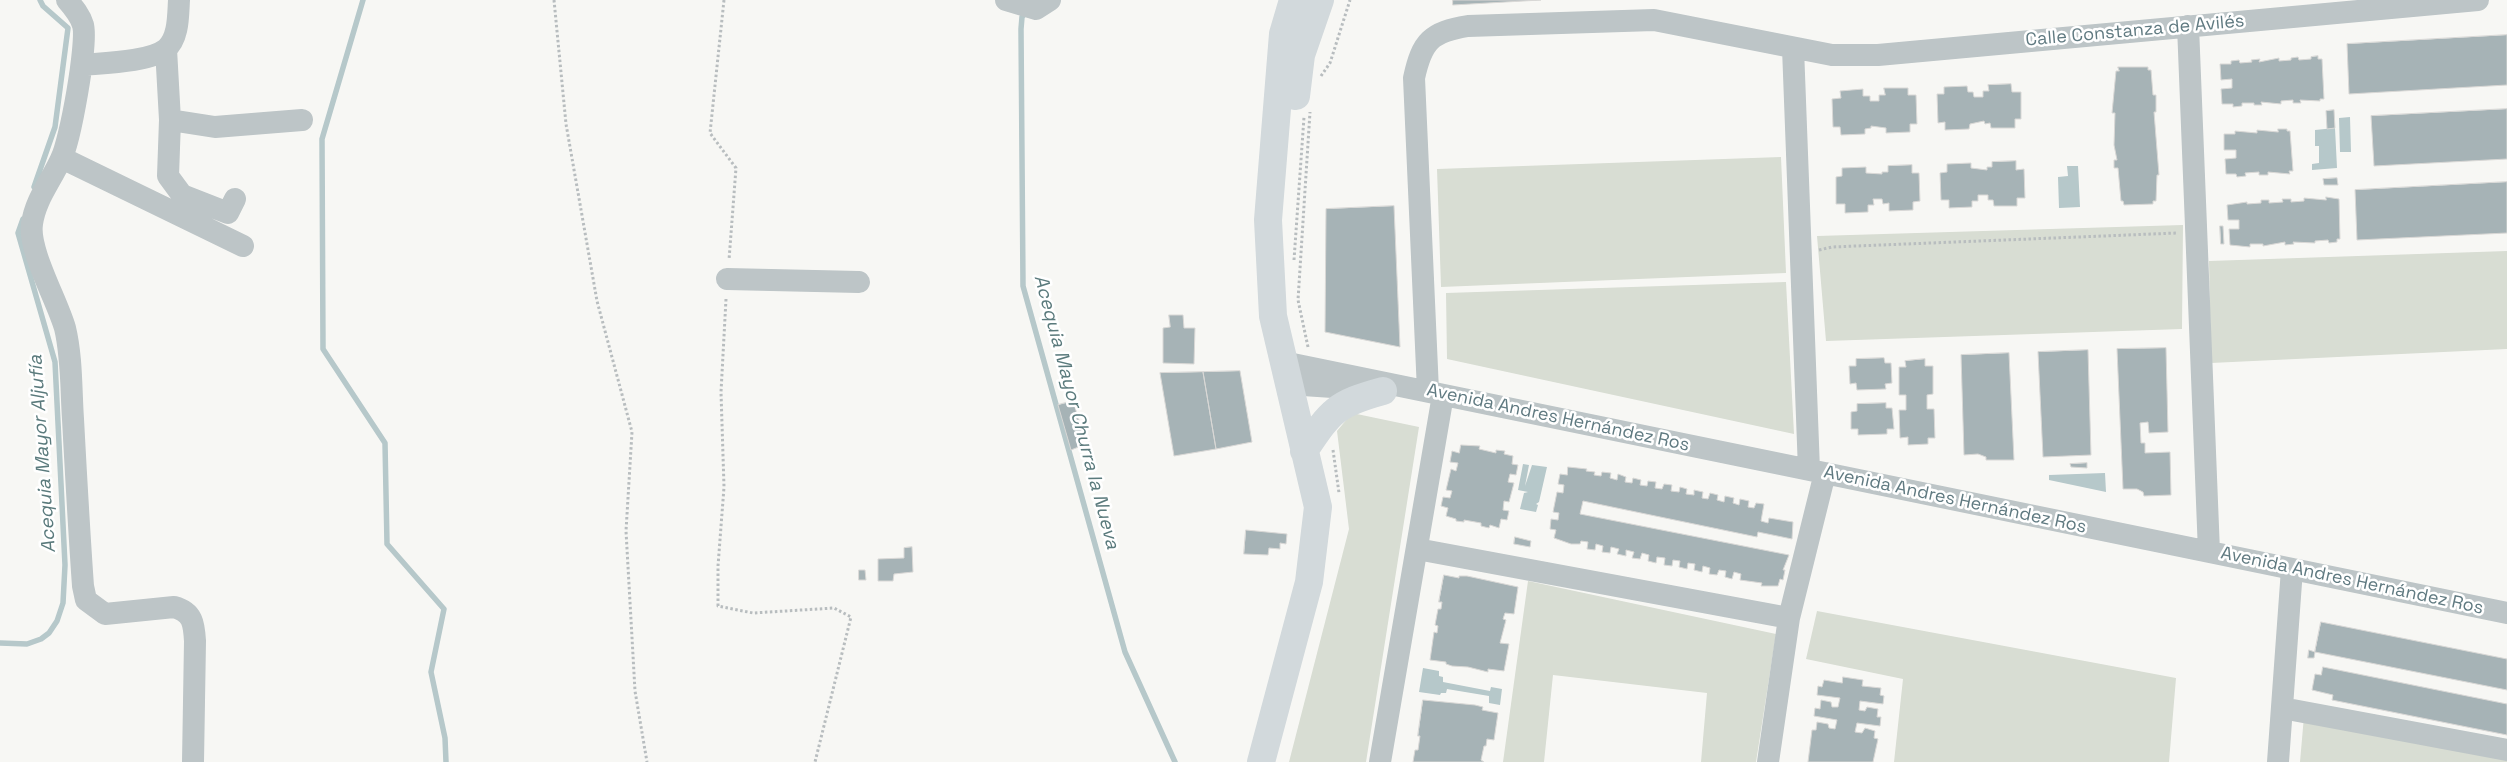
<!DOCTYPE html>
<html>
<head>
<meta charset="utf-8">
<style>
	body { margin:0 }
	canvas { display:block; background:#f7f7f4 }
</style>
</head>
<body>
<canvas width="2507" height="762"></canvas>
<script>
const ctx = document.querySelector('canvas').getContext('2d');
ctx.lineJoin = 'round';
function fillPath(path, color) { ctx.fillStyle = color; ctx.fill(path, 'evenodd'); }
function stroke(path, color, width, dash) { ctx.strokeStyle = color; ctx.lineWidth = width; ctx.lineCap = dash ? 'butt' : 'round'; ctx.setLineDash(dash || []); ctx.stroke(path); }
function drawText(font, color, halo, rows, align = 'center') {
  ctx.font = font + ' "Space Grotesk",sans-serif'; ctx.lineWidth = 5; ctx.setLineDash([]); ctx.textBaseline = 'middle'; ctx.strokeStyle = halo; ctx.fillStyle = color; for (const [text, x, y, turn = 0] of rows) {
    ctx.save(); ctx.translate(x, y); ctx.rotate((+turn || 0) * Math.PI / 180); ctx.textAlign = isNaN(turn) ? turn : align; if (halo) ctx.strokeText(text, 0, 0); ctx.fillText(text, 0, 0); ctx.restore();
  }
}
const green = new Path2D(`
	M1781,157L1786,273L1441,287L1437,169Z
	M2183,225L2182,329L1826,341L1817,236Z
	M2507,251V349L2211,363L2209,261Z
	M1786,282L1794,434L1447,359L1446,293Z
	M1352,413L1419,427L1366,762H1289L1349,529L1337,431Z
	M1528,581L1776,634L1756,762H1701L1707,693L1553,675L1544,762H1503Z
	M1817,611L2176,678L2169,762H1894L1903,679L1806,659Z
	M2304,716L2507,757V762H2300Z`);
const water = new Path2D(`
	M2350,117L2351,152H2340L2339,118Z
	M2335,128L2337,168L2312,170V164L2319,163V146H2315V130Z
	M2067,166H2078L2080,207L2059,208L2058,177L2068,176Z
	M1523,464L1529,465L1525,486L1532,465L1547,467L1539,502L1536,504L1538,505L1536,512L1520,509L1524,493L1528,492L1518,490Z
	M2105,473L2106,492L2049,480V475Z
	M1423,668L1439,671V676L1443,677V682L1490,691L1491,687L1502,689L1500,705L1489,703V696L1447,689L1446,693H1441L1440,695L1419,692Z`);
const stream = new Path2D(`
	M363,0L322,139L323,349L385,443L387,544L444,609L431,672L445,738L446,762
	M1026,12L1022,17L1021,29L1023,286L1125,652L1175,762
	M34,187L55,127L68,28L43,6L40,0
	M0,643L27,644L41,639L49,633L57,621L63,603L65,565L55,362L18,233L23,219`);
const building = new Path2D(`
	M1453,0H1541L1453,5Z
	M2507,35V85L2349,94L2347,44Z
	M2318,56V59H2322L2324,99H2320V101L2300,100L2301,103H2293V100L2281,101V104L2261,102L2262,105H2254V103H2242V106L2233,107V104H2222L2221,89L2232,88V79L2221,80L2220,64H2231V61L2239,60L2240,63L2252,62L2251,60L2260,59L2259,62L2279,58V61L2291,60V58L2298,57L2299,60L2311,59V57Z
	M2118,67H2148V70H2151L2153,95H2156V112H2154L2159,175H2157L2156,201H2153V204L2124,205L2123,201H2121L2118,168H2114V160H2117L2114,145L2115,113H2112L2116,71H2119Z
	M2011,84L2012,92H2021V119H2015V128H1991L1990,123L1985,124L1984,121L1970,124L1969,129L1945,130V122L1938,123L1937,94H1944V87L1967,86L1968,92H1973L1974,97H1983V91H1989L1988,85Z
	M1884,88H1908V95H1916L1917,124H1910V132L1886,133V128L1871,126V128L1865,129V134L1841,135L1840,127H1833L1832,99L1841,98L1840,91L1863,89V96H1870V101H1879V95H1885Z
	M2507,109V159L2374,166L2371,116Z
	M2334,110L2335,128L2327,129L2326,111Z
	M2278,129H2287V131H2290L2293,171H2289L2290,174L2268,172V175H2259V172L2245,173L2246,176L2237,177L2236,174H2226L2225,159L2236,158V150H2224V134H2235V131L2257,133V130L2278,132Z
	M2016,161V170L2024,169L2025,198H2017V206H1994L1993,200H1988V195H1978V201H1972V207L1949,208V200H1941L1940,173L1947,172V164L1971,163V168L1987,170V167H1992V162Z
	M1912,165V173H1919L1920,201L1913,202V210L1889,211V203L1883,204L1882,199H1873L1874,205H1868V212L1845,213V204H1836V177L1842,176V168L1866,167V173L1882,174V172H1888V166Z
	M2337,178L2338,185H2324L2323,179Z
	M2507,182V233L2357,240L2355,190Z
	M2326,197L2339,199L2340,239H2337V242L2329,243L2328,240L2315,241V243L2293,242L2294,244L2285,245V242L2263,246V244H2250V247L2230,245L2229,229H2239V220H2228L2227,205L2247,202V204L2261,203V200H2269V203L2283,202L2282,199H2291V202L2304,201V198L2326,200Z
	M1394,206L1400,347L1325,332L1326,209Z
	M2220,226H2223L2224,244H2221Z
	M1169,315H1183L1184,328H1195L1194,364L1163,363V328L1170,327Z
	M2166,348L2168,432L2149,433L2148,422L2140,423L2141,443H2145V453L2170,452L2171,495L2144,496L2143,492L2137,489H2123L2117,349Z
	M2088,350L2091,455L2043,457L2038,352Z
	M2009,353L2014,460H1986V457L1978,454L1964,455L1961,355Z
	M1884,358L1885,363H1891L1892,383L1885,384L1886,389L1857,390L1856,383L1850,384L1849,366H1856V359Z
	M1925,359V366H1933V394L1927,395V409H1934L1935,438H1928V444L1908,445V437L1900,438L1899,410H1906V395H1899V367H1906L1905,361Z
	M1240,371L1252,442L1216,449L1203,372Z
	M1203,372L1216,449L1174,456L1160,373Z
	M1073,401L1084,436L1079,437L1081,446L1071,450L1058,405Z
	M1886,403V408H1892L1894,429H1887V434L1858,435V429H1851V412L1857,411V404Z
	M1461,445L1480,446L1479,449L1496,453V450L1505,451L1504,454L1513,456L1512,464L1518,465L1516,475L1510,474L1508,482L1514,483L1509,502L1504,501L1503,510L1509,511L1507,520L1501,519L1499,528L1490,525L1489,528L1481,526V523L1464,520V522L1456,521V519L1446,516L1448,508L1441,506L1443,497L1450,498L1452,491L1446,490L1451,469L1456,471L1458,463L1450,462L1452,451L1459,453Z
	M2087,463V468L2071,467L2070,464Z
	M1568,467L1587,469L1586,471L1595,472L1594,475L1601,476L1602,472L1611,473L1610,478L1617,480L1618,474L1626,477L1625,482L1632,483L1633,478L1641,480L1640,485L1647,486L1648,481L1656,482L1655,488L1662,489L1664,484L1672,485L1671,491L1679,492L1680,487L1687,489L1686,494L1694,495V490L1703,492L1702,498L1708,499L1710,493L1718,495L1717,500L1724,502L1725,496L1734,498L1733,503L1739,505L1740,499L1749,501L1748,507L1754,508L1756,503L1764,504L1761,521L1768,523L1769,518L1793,522L1792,539L1758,532L1757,537L1583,501L1580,514L1789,555L1783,570H1785L1783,580L1780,579L1778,586H1761L1762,583L1740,580L1741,574L1734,572L1732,579L1725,577L1726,571L1719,570L1717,575L1709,574L1710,568L1703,566L1702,572L1694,570L1695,564L1688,563L1687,569L1679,567L1680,561L1673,560L1672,566L1664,565L1665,558L1657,557L1656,563L1648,561L1649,555L1642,553L1640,559L1632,558L1634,552L1626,550V556L1617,554L1619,549L1611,547L1610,553L1602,552L1603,546L1596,544L1595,550L1587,549L1588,542L1581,541L1580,544H1571L1554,538L1556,530L1550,529L1551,519L1558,520L1559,513L1553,512L1557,492L1563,493L1564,485L1558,484L1560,474L1567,475Z
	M1246,530L1287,534L1286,544L1280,543V549L1269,548L1268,555L1244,554Z
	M1515,537L1531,541L1530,547L1514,544Z
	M912,547L913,572L894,574L893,581H878V559L904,558V548Z
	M859,570H865L866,580H859Z
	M1444,575L1459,578V576H1467L1518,587L1514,614L1505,613L1503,619L1506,620L1500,643L1509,644L1504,671L1488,669V672L1468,667L1452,666L1446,664V662L1430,660L1434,632L1437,633L1438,626L1435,625L1438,609H1441L1442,602H1439Z
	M2321,622L2507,659V690L2315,652Z
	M2309,650L2315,652L2314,658H2308Z
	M2323,667L2507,704V735L2332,700L2333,695L2312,690L2315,674L2321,675Z
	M1843,677L1863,680L1862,686L1881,688L1880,695L1884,696L1883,704L1860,701L1859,710L1865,711L1867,707L1878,709L1877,717H1881L1880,726L1857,723L1855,732L1862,733L1865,728L1875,731L1874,738L1878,739L1873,762H1808L1812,730H1816L1817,722L1828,724L1829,728L1835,729L1837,720L1814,716L1815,708L1820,709L1821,700L1831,702L1832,707H1838L1840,698L1817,695L1818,686L1822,687L1824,680L1842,683Z
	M1423,700L1475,705L1483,707L1482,710L1498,713L1494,740L1487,739L1486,746H1484L1481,760L1484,762H1413L1415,750H1418L1420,736H1418Z`);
const path = new Path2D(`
	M554,0L566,124L597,301L632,432L626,531L635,691L647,762
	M724,0L710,133L736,168L729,260
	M1321,76L1330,63L1350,0
	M1819,250L1832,247L2177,233
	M1294,260L1304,117
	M726,299L721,392L724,487L718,566V606L753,613L834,608L851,617L815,762
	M1308,347L1298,300L1310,112
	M1333,450L1339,493`);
const minor = new Path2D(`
	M67,0C74,8 80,15 83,25C88,43 70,142 61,159C51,181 35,200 32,224C28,250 57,300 65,328C72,357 71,390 73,419C76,475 79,530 83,586L86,600L105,614L174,607C193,612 194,624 195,641L193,762
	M1006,0L1036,9L1050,0
	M2188,26L2209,552
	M1793,48L1809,470
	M166,49L170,120L215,127L302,120
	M82,65C103,63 150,62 166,49C179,38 178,15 179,0
	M170,120L168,176L182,195L228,213L235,199
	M62,158L243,246
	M727,279L859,282
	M1283,362L2507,613
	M1288,384L1348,388
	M1428,391L1414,78C1422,41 1431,32 1468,26L1654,20L1832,55H1878L2478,0
	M1417,549L1789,618
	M2282,708L2507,750
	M1380,762L1443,395
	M1768,762L1789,618L1825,473
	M2278,762L2292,569`);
const major = new Path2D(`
	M1296,96L1301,55L1320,0
	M1304,451C1331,411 1335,404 1383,391
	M1261,762L1309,582L1318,507L1273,316L1268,220L1283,34L1293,0`);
const streetNames = [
	["Calle Constanza de Avilés",2135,31,-5],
	["Avenida Andres Hernández Ros",1558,418,12],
	["Avenida Andres Hernández Ros",1955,500,12],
	["Avenida Andres Hernández Ros",2352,581,12]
];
const waterNames = [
	["Acequia Mayor Churra la Nueva",1076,412,75],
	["Acequia Mayor Aljufía",43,454,-94]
];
fillPath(green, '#d8ddd3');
fillPath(water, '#b6c8ca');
stroke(stream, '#b6c8ca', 5.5);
fillPath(building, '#a6b3b6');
stroke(building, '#d9d8d6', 1);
stroke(path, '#b8bdbf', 3, [2.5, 2.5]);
stroke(minor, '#bdc5c7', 22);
stroke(major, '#d2d9dc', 28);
drawText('18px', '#607a81', '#fff', streetNames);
drawText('italic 19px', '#5a7a7c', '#fff', waterNames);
</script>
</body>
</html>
